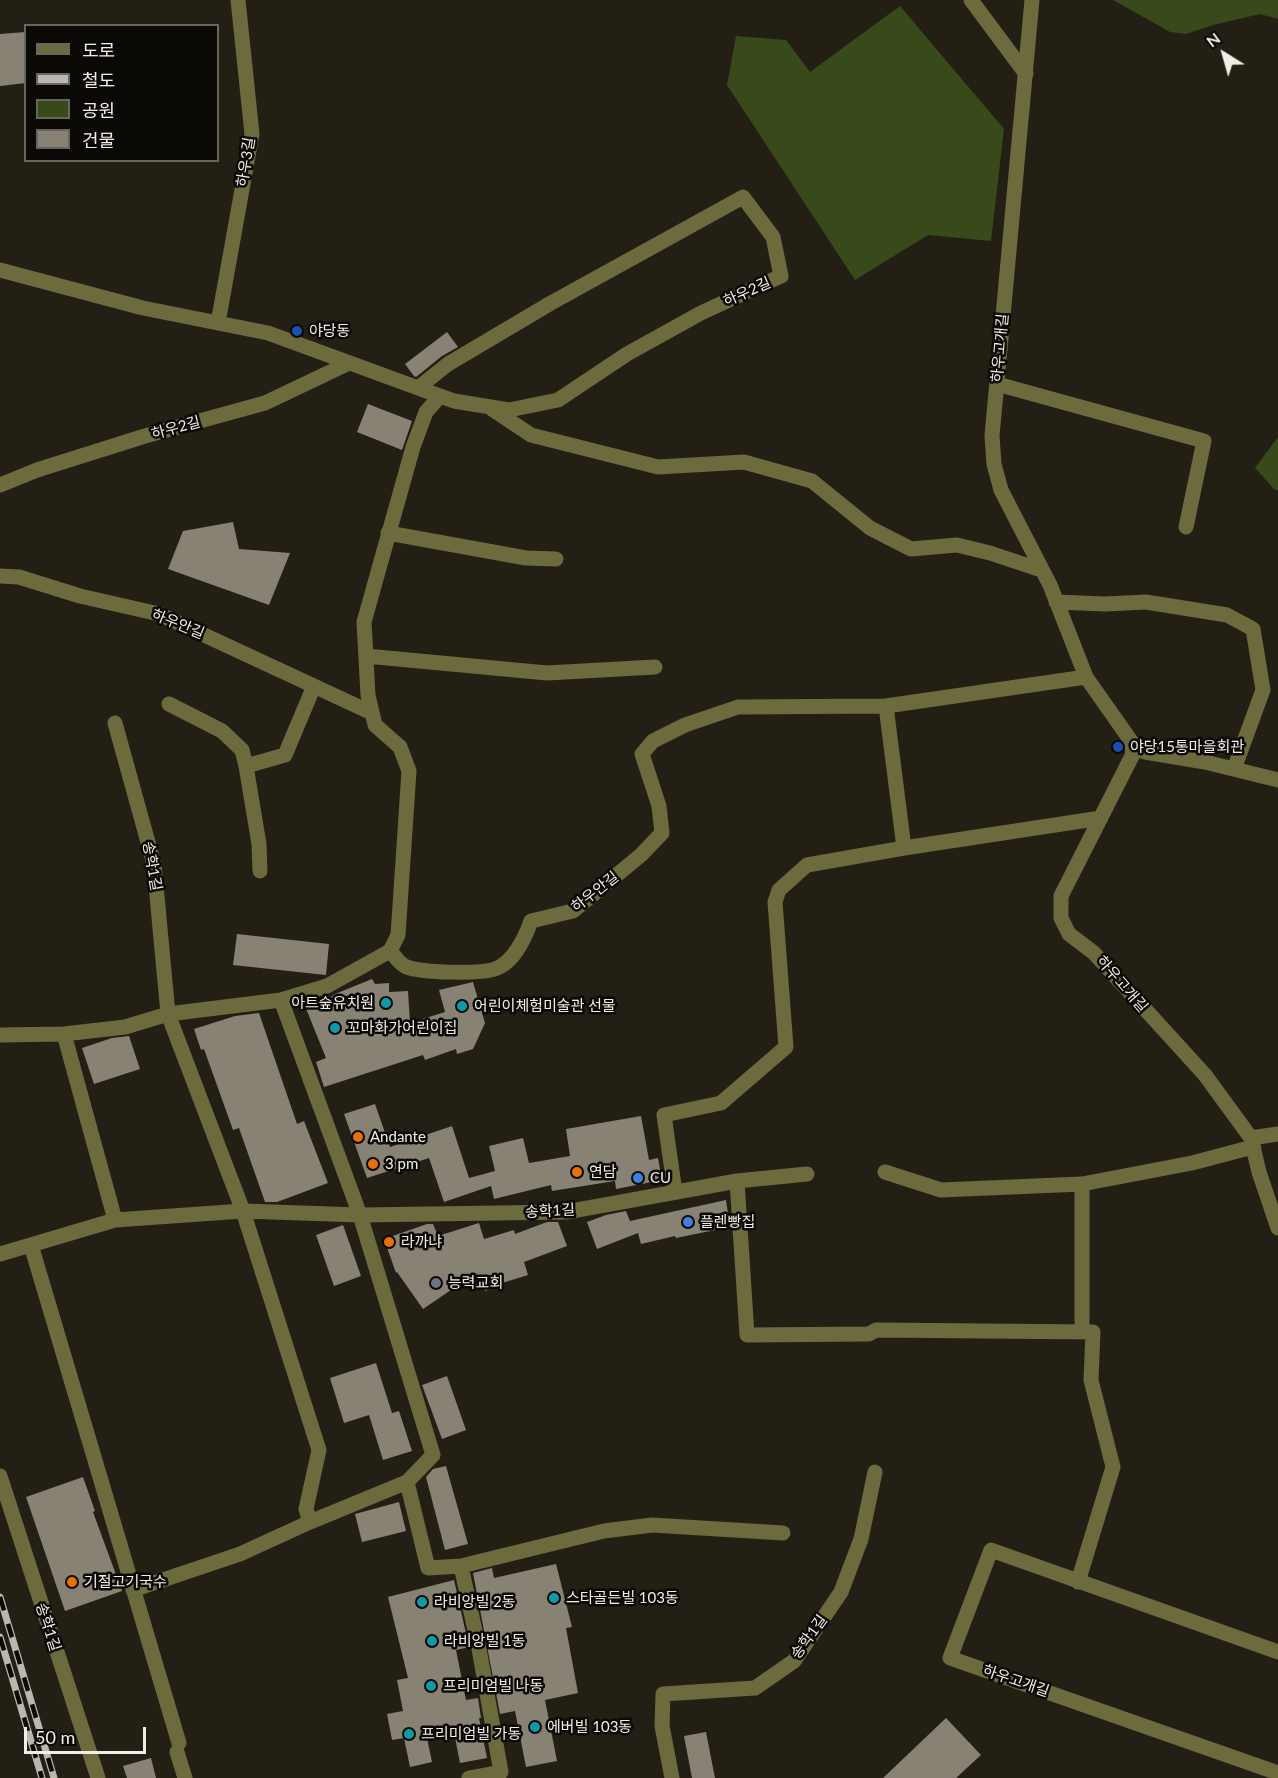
<!DOCTYPE html>
<html>
<head>
<meta charset="utf-8">
<style>
	body { margin:0 }
	#map { position:relative; width:1278px; height:1778px; overflow:hidden; background:#231f14; font-family:Lato,"Noto Sans KR",sans-serif }
	canvas { display:block }
	.legend { position:absolute; left:24px; top:24px; width:195px; height:138px; box-sizing:border-box; background:#0b0905; border:2px solid #67655f; margin:0; padding:8px 10px; list-style:none; font-size:18px; color:#f0eee6 }
	.legend li { display:flex; align-items:center; gap:12px; height:30px }
	.legend b { width:30px; border:2px solid #67655f }
	.north { position:absolute; left:1194px; top:24px; width:60px; height:60px; -webkit-text-stroke:4px #0b0905; paint-order:stroke; rotate:323deg; font-size:16px; font-weight:700; line-height:24px; text-align:center; color:#f0eee6 }
	.north::after { content:''; display:block; margin:auto; width:21px; height:27px; background:#f0eee6; clip-path:polygon(50% 0,100% 100%,50% 72%,0 100%) }
	.scale { position:absolute; left:24px; top:1727px; width:122px; height:27px; box-sizing:border-box; border:3px solid #f0eee6; border-top:0; padding-left:8px; font-size:18px; line-height:21px; white-space:nowrap; color:#f0eee6; -webkit-text-stroke:4px #0b0905; paint-order:stroke }
</style>
</head>
<body>
<div id="map">
<canvas width="1278" height="1778"></canvas>
<ul class="legend">
<li><b style="height:8px;background:#6b6b3d"></b>도로</li>
<li><b style="height:8px;background:#b9b7ae"></b>철도</li>
<li><b style="height:16px;background:#394a1a"></b>공원</li>
<li><b style="height:16px;background:#878274"></b>건물</li>
</ul>
<div class="north">N</div>
<div class="scale">50 m</div>
</div>
<script>
const ctx = document.querySelector('canvas').getContext('2d');
ctx.lineJoin = 'round';
function fillPath(path, color) { ctx.fillStyle = color; ctx.fill(path, 'evenodd'); }
function stroke(path, color, width, dash) { ctx.strokeStyle = color; ctx.lineWidth = width; ctx.lineCap = dash ? 'butt' : 'round'; ctx.setLineDash(dash || []); ctx.stroke(path); }
function drawText(font, color, halo, rows, align = 'center') {
  ctx.font = font + ' Lato,"Noto Sans KR",sans-serif'; ctx.lineWidth = 5; ctx.setLineDash([]); ctx.textBaseline = 'middle'; ctx.strokeStyle = halo; ctx.fillStyle = color; for (const [text, x, y, turn = 0] of rows) {
    ctx.save(); ctx.translate(x, y); ctx.rotate((+turn || 0) * Math.PI / 180); ctx.textAlign = isNaN(turn) ? turn : align; if (halo) ctx.strokeText(text, 0, 0); ctx.fillText(text, 0, 0); ctx.restore();
  }
}
const green = new Path2D(`
	M1113,0H1278V19L1260,14L1213,25L1186,34L1170,32Z
	M900,6L1004,129L991,241L928,235L855,280L727,85L736,36L786,40L810,72Z
	M1278,437V490H1275L1255,468Z`);
const building = new Path2D(`
	M26,32V83L0,86V34Z
	M447,332L458,347L442,356L416,377L414,376L405,364Z
	M368,404L412,421L402,450L357,432Z
	M233,522L239,549L290,553L269,605L168,569L183,531Z
	M237,934L329,944L326,975L233,965Z
	M372,979L375,984L389,983V992L408,991L410,1023L445,1012L439,990L473,982L485,1023L473,1049L457,1054L456,1049L425,1060L423,1055L324,1087L316,1062L326,1058L305,1006L324,998L323,1003L335,994Z
	M259,1013L297,1124L304,1121L328,1183L277,1202H265L239,1128L233,1130L204,1049L201,1050L194,1029L235,1016Z
	M129,1036L140,1069L94,1084L82,1048L112,1038Z
	M375,1104L390,1147L452,1126L469,1178L495,1171L489,1146L523,1138L529,1163L570,1156L566,1129L641,1116L649,1160L658,1158L662,1180L616,1189L615,1181L552,1191L551,1185L494,1199L491,1186L444,1202L429,1158L367,1178L344,1114Z
	M726,1200L730,1227L676,1238L675,1236L641,1244L638,1233L597,1249L587,1222L606,1215L626,1211L630,1221Z
	M547,1222H558L567,1246L524,1262L528,1275L499,1284V1286L485,1291L480,1276L477,1277L476,1273L423,1309L397,1272L396,1273L384,1239L427,1224H433L438,1236L479,1223L484,1239L514,1230L515,1234Z
	M343,1225L361,1276L334,1286L316,1235Z
	M376,1363L392,1413L399,1411L412,1451L383,1460L369,1415L344,1423L330,1378Z
	M447,1376L466,1430L442,1439L422,1385Z
	M446,1466L468,1544L445,1550L426,1477L433,1469Z
	M83,1477L95,1511L93,1512L122,1591L65,1611L26,1497Z
	M399,1502L406,1531L362,1542L355,1514Z
	M556,1564L572,1627L566,1628L578,1693L545,1700L557,1761L526,1767L515,1711L500,1714L473,1573L492,1568L494,1578Z
	M454,1580L469,1647L456,1650L466,1700L478,1698L481,1718H479L487,1758L460,1763L453,1727L426,1733L432,1762L410,1767L404,1738L392,1740L387,1714L403,1711L397,1680L408,1678L388,1597Z
	M946,1718L981,1755L956,1778H883Z
	M706,1732L715,1778H692L684,1736Z
	M151,1758L156,1778H127L123,1766Z`);
const street = new Path2D(`
	M971,0L1026,74
	M1032,0L992,436L994,464L1001,490L1050,585L1086,677L1131,741L1133,754L1061,896V918L1069,934L1094,953L1205,1075L1251,1138L1259,1172L1278,1228
	M0,270L143,308L268,333L440,396L454,401L509,410L558,400L627,354L701,313L781,276L773,237L743,197L551,303L448,364L418,388
	M218,323L252,134L238,0
	M997,384L1204,441L1186,527
	M440,396L426,412L413,447L364,622L368,695L375,725L400,747L409,771L398,935L390,951C395,956 400,965 407,967C422,973 480,974 495,969C513,963 525,938 531,921L573,911L641,855L662,833L659,806L642,754L653,741L685,725L738,707L886,706
	M492,409L531,435L658,467L744,462L812,481L870,528L911,549L957,545L990,553L1041,570
	M0,485L37,470L145,436L265,403L349,363
	M388,533L526,558L556,559
	M0,576L19,577L80,596L159,614L372,713
	M1056,602L1105,604L1146,602L1227,615L1253,629L1263,690L1234,769
	M366,656L547,673L655,667
	M169,704L222,731L242,750L246,766
	M115,723L154,864L168,1014L243,1211L319,1450L306,1509L310,1522
	M1132,747L1145,752L1205,762L1278,780
	M904,848L886,706L1086,677
	M260,871L259,844L246,766L285,755L314,686
	M281,1000L360,1215L433,1455L407,1482L428,1568L461,1566L479,1649L501,1772L469,1778
	M64,1034L115,1220
	M0,1035L64,1034L125,1027L168,1014L281,1000L327,986L390,951
	M1251,1138L1278,1134
	M885,1172L941,1190L1082,1184
	M807,1174L737,1181L747,1335L869,1334L876,1330L1093,1332L1091,1380L1113,1467L1078,1582
	M675,1192L664,1115L721,1103L786,1047L775,902L779,890L807,865L904,848L1101,818
	M31,1245L179,1743
	M0,1254L115,1220L243,1211L360,1215L566,1212L737,1181
	M1082,1332V1184L1192,1163L1245,1149L1254,1148
	M0,1476L98,1778
	M461,1566L604,1531L652,1525L783,1533
	M133,1590L240,1554L310,1522L407,1482
	M1278,1652L991,1550L950,1658L1278,1773
	M177,1752L185,1778
	M672,1778L662,1726L663,1694L755,1688L794,1661L841,1592L861,1539L875,1472`);
const rail = new Path2D(`
	M0,1597L54,1778
	M0,1637L42,1778`);
const markers = [
	[297,331,6,"#1a4fb4"],
	[1118,747,6,"#1a4fb4"],
	[386,1003,6,"#0f9aa8"],
	[462,1006,6,"#0f9aa8"],
	[335,1028,6,"#0f9aa8"],
	[358,1137,6,"#e8710a"],
	[373,1164,6,"#e8710a"],
	[577,1172,6,"#e8710a"],
	[638,1178,6,"#3f7fe0"],
	[688,1222,6,"#3f7fe0"],
	[389,1242,6,"#e8710a"],
	[436,1283,6,"#6b7280"],
	[72,1582,6,"#e8710a"],
	[554,1598,6,"#0f9aa8"],
	[422,1602,6,"#0f9aa8"],
	[432,1641,6,"#0f9aa8"],
	[431,1686,6,"#0f9aa8"],
	[535,1727,6,"#0f9aa8"],
	[409,1734,6,"#0f9aa8"]
];
const streetNames = [
	["하우3길",246,162,-81],
	["하우2길",747,292,-24],
	["하우고개길",1000,348,-85],
	["하우2길",176,428,-15],
	["하우안길",178,624,22],
	["송학1길",152,866,80],
	["하우안길",595,892,-38],
	["하우고개길",1122,984,49],
	["송학1길",550,1211,-3],
	["송학1길",48,1627,72],
	["송학1길",809,1637,-54],
	["하우고개길",1016,1681,19]
];
const poiNames = [
	["야당동",309,331],
	["야당15통마을회관",1130,747],
	["아트숲유치원",374,1003,"right"],
	["어린이체험미술관 선물",474,1006],
	["꼬마화가어린이집",347,1028],
	["Andante",370,1137],
	["3 pm",385,1164],
	["연담",589,1172],
	["CU",650,1178],
	["플렌빵집",700,1222],
	["라까냐",401,1242],
	["능력교회",448,1283],
	["기절고기국수",84,1582],
	["스타골든빌 103동",566,1598],
	["라비앙빌 2동",434,1602],
	["라비앙빌 1동",444,1641],
	["프리미엄빌 나동",443,1686],
	["에버빌 103동",547,1727],
	["프리미엄빌 가동",421,1734]
];
fillPath(green, '#394a1a');
fillPath(building, '#878274');
stroke(street, '#6b6b3d', 15);
stroke(rail, '#b9b7ae', 7);
stroke(rail, '#0b0905', 4.5, [14]);
for (const [x, y, r, color] of markers) { const dot = new Path2D(); dot.arc(x, y, r, 0, 2 * Math.PI); ctx.fillStyle = color; ctx.fill(dot); stroke(dot, '#0b0905', 2); }
drawText('15px', '#f0eee6', '#0b0905', streetNames);
drawText('15px', '#f0eee6', '#0b0905', poiNames, 'left');
</script>
</body>
</html>
